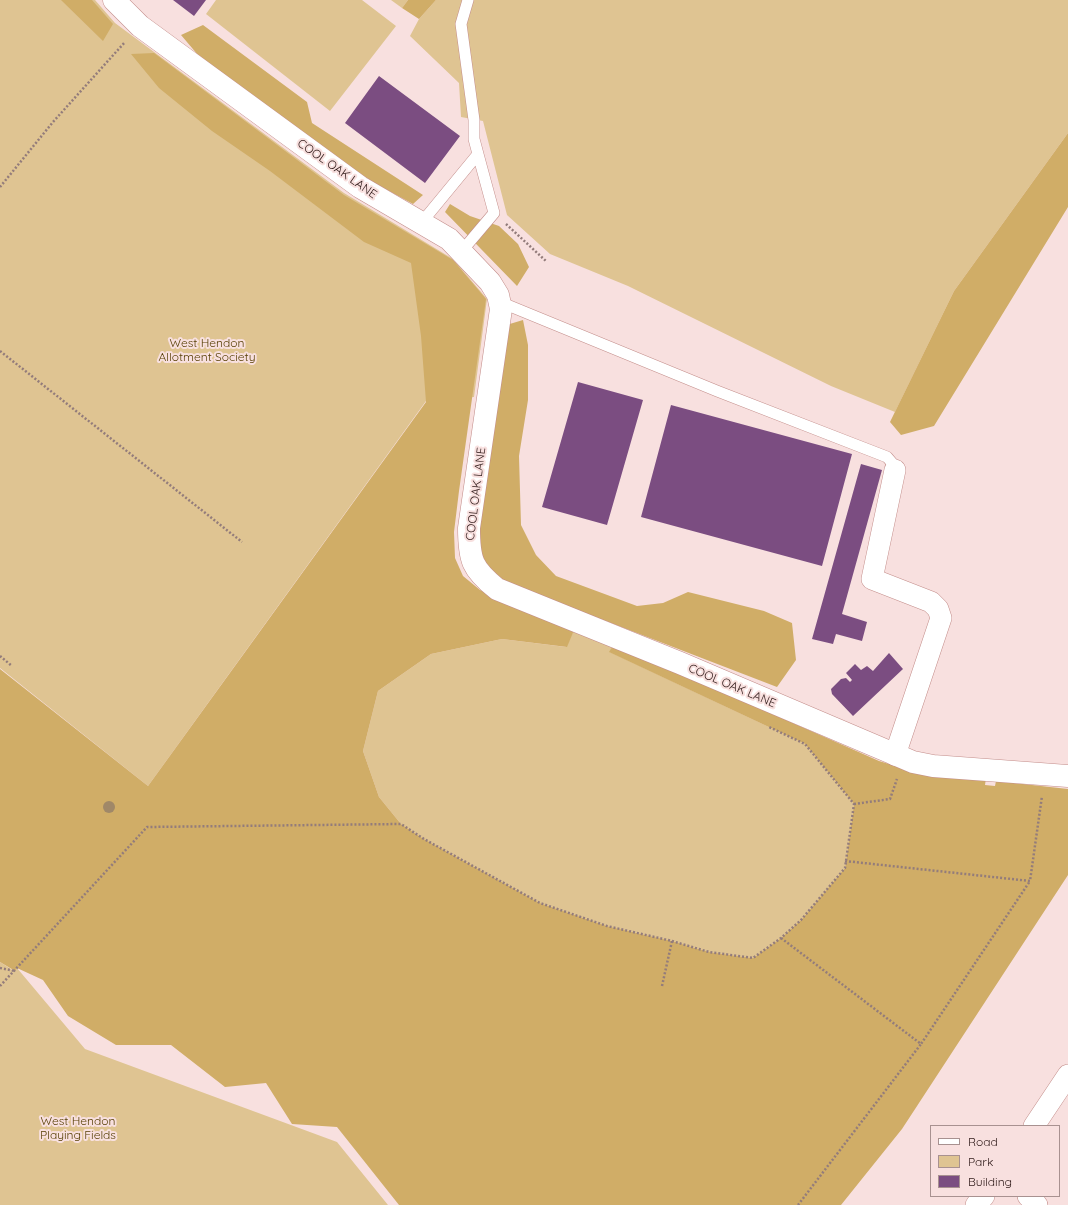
<!DOCTYPE html>
<html>
<head>
<meta charset="utf-8">
<style>
	body { margin:0 }
	#map { position:relative; width:1068px; height:1205px; overflow:hidden; background:#f8e0df; font-family:Quicksand,sans-serif }
	canvas { display:block }
	.legend { position:absolute; left:930px; top:1125px; width:130px; height:72px; box-sizing:border-box; background:#f8e0df; border:1px solid #a89190; margin:0; padding:5px 7px; list-style:none; font-size:12px; color:#301b1a }
	.legend li { display:flex; align-items:center; gap:8px; height:20px }
	.legend b { width:20px; border:1px solid #a89190 }
</style>
</head>
<body>
<div id="map">
<canvas width="1068" height="1205"></canvas>
<ul class="legend">
<li><b style="height:5px;background:#fff"></b>Road</li>
<li><b style="height:11px;background:#dfc492"></b>Park</li>
<li><b style="height:11px;background:#7b4d81"></b>Building</li>
</ul>
</div>
<script>
const ctx = document.querySelector('canvas').getContext('2d');
ctx.lineJoin = 'round';
function fillPath(path, color) { ctx.fillStyle = color; ctx.fill(path, 'evenodd'); }
function stroke(path, color, width, dash) { ctx.strokeStyle = color; ctx.lineWidth = width; ctx.lineCap = dash ? 'butt' : 'round'; ctx.setLineDash(dash || []); ctx.stroke(path); }
function drawText(font, color, halo, rows, align = 'center') {
  ctx.font = font + ' Quicksand,sans-serif'; ctx.lineWidth = 4; ctx.setLineDash([]); ctx.textBaseline = 'middle'; ctx.strokeStyle = halo; ctx.fillStyle = color; for (const [text, x, y, turn = 0] of rows) {
    ctx.save(); ctx.translate(x, y); ctx.rotate((+turn || 0) * Math.PI / 180); ctx.textAlign = isNaN(turn) ? turn : align; if (halo) ctx.strokeText(text, 0, 0); ctx.fillText(text, 0, 0); ctx.restore();
  }
}
const green = new Path2D(`
	M0,0H95L115,23L344,193L453,259L487,299L474,397L426,401L148,786L0,668Z
	M216,0H362L396,26L330,111L206,14Z
	M391,0H408L402,8Z
	M436,0H1068V133L954,291L895,412L831,386L628,286L550,254L507,215L483,121L461,117L459,83L410,36L419,19Z
	M575,628L614,644L610,652L805,744L854,804L845,868L801,920L781,938L753,958L709,952L672,941L607,926L540,903L424,839L401,824L379,797L363,751L378,691L431,654L502,639L566,647Z
	M0,962L14,971L17,968L85,1049L337,1142L388,1205H0Z`);
const forest = new Path2D(`
	M61,0H92L113,24L103,41Z
	M408,0H436L419,19L402,8Z
	M203,25L307,102L312,123L423,195L413,204L352,171L198,55L181,35Z
	M154,53L344,195L453,260L486,299L459,491L454,532L455,558L463,576L480,590L575,628L567,647L502,639L431,654L378,691L363,751L379,797L401,824L424,839L540,903L607,926L672,941L709,952L753,958L781,938L801,920L845,868L854,804L805,744L609,652L614,644L879,761L922,774L986,778L985,785L995,786L996,781L1068,789V875L902,1129L841,1205H399L337,1127L292,1124L266,1083L225,1087L171,1045H116L68,1016L43,980L17,968L15,971L0,962V669L148,786L426,402L421,336L411,263L364,242L270,171L212,131L159,88L131,54Z
	M1068,133V207L934,426L901,435L890,422L954,291Z
	M450,204L470,216L499,226L518,244L529,267L517,286L445,212Z
	M523,320L528,345V400L519,456L521,525L536,555L556,576L637,606L663,603L688,592L764,611L792,623L796,660L777,687L507,583C479,562 480,559 477,525L503,326Z`);
const building = new Path2D(`
	M173,0H206L194,16Z
	M379,76L460,136L425,183L345,123Z
	M578,382L643,400L607,525L542,507Z
	M671,405L852,454L822,566L641,517Z
	M861,464L882,470L842,614L867,622L862,641L836,634L833,644L812,639Z
	M889,653L903,669L853,716L832,694L831,689L841,679L846,678L850,682L852,680L846,673L855,664L861,670L867,666L873,671Z`);
const path = new Path2D(`
	M0,187L53,122L125,42
	M506,224L547,262
	M0,351L242,542
	M0,656L12,666
	M854,804L890,799L897,779
	M845,861L1030,881L1042,796
	M781,938L921,1044L1030,881
	M0,968L15,971
	M0,986L147,827L401,824L424,839L540,903L607,926L672,941L709,952L753,958L781,938L801,920L845,868L854,804L805,744L769,727
	M662,986L672,941
	M798,1205L921,1044`);
const service = new Path2D(`
	M422,222L478,154L474,139V120L461,24L468,0
	M461,252L494,213L478,154
	M500,302L717,391L887,457L893,464L895,470`);
const minor = new Path2D(`
	M895,755L941,618L938,609L931,602L872,579L895,470
	M1034,1126L1068,1075
	M1028,1196L1037,1205
	M976,1205L984,1196`);
const tertiary = new Path2D(`
	M114,0L140,26L360,187L449,239L490,282L498,295L501,309L469,528C469,560 472,569 497,589L680,663L913,762L933,766L1068,776`);
const trees = [
	[109,807]
];
const streetNames = [
	["COOL OAK LANE",337,169,35],
	["COOL OAK LANE",476,494,-83],
	["COOL OAK LANE",732,686,23]
];
const parkNames = [
	["West Hendon",207,343],
	["Allotment Society",207,357],
	["West Hendon",78,1121],
	["Playing Fields",78,1135]
];
fillPath(green, '#dfc492');
fillPath(forest, '#d0ad67');
fillPath(building, '#7b4d81');
stroke(service, '#c38d8a', 12);
stroke(minor, '#c38d8a', 22);
stroke(tertiary, '#c38d8a', 23);
stroke(path, '#937c7b', 2.5, [2, 2]);
stroke(service, '#fff', 11);
stroke(minor, '#fff', 21);
stroke(tertiary, '#fff', 22);
ctx.fillStyle = '#a08868';
for (const [x, y] of trees) { ctx.beginPath(); ctx.arc(x, y, 6, 0, 2 * Math.PI); ctx.fill(); }
drawText('12px', '#301b1a', '#f8e0df', streetNames);
drawText('12px', '#584006', '#f8e0df', parkNames);
</script>
</body>
</html>
